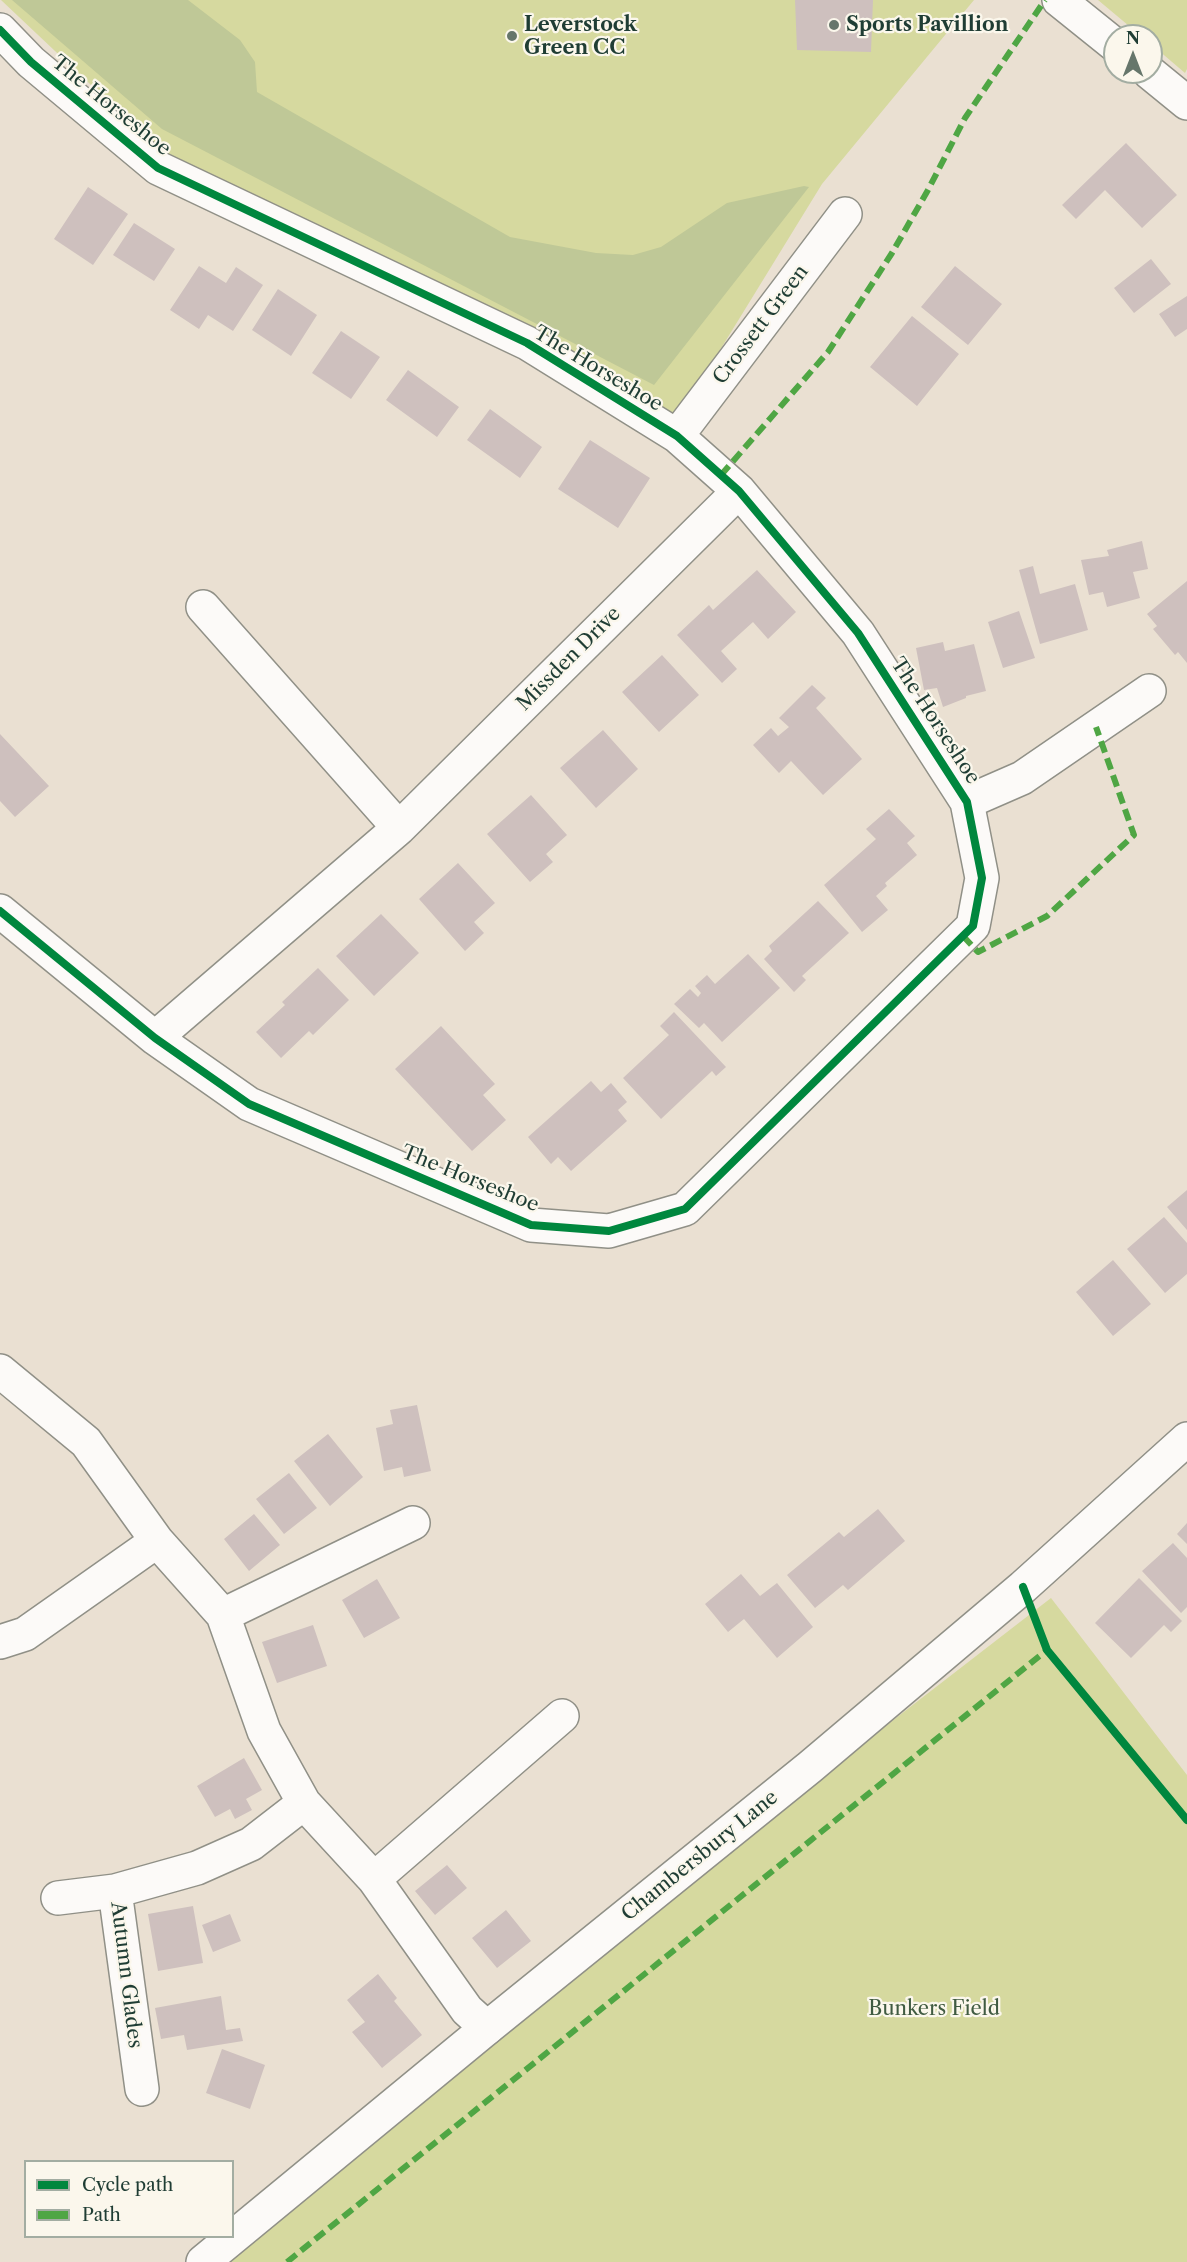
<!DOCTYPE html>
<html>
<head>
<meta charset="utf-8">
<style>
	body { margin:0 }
	#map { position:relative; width:1187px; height:2262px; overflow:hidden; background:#eae0d2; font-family:"Libre Caslon Text",serif }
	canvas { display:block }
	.legend { position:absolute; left:24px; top:2160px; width:210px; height:78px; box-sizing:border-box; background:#fbf7ec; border:2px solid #a3ada2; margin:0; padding:8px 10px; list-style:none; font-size:18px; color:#1f3d34 }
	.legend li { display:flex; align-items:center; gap:12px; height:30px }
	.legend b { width:30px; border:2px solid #a3ada2 }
	.north { position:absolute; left:1103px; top:24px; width:60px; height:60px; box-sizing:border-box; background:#fbf7ec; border:2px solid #a3ada2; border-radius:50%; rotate:0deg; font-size:16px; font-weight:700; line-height:24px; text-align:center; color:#1f3d34 }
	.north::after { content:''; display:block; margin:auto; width:21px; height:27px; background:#66766b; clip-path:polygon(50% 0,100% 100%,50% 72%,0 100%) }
</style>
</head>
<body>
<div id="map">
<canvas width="1187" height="2262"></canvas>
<ul class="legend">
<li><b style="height:8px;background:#00873e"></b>Cycle path</li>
<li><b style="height:8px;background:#4fa644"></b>Path</li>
</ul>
<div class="north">N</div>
</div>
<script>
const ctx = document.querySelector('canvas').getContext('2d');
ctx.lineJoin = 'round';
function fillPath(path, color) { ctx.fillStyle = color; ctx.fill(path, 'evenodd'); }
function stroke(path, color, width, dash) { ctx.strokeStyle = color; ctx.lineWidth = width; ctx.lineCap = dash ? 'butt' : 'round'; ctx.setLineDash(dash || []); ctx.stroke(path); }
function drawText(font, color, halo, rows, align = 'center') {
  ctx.font = font + ' "Libre Caslon Text",serif'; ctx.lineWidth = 4.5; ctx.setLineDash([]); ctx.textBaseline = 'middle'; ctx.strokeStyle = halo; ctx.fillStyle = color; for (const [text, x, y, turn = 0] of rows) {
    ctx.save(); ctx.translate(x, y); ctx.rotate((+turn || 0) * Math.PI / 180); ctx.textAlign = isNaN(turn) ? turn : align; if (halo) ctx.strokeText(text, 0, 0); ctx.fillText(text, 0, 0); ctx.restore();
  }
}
const green = new Path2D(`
	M1,0H974L822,184L677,420L163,153Z
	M1098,0H1187V69L1185,73L1151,44V36H1141Z
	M1051,1598L1187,1775V2262H193Z`);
const forest = new Path2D(`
	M12,0H188L240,40L255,62L257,92L510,237L596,253L633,255L661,247L727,203L804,186L809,187L654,385L162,129Z`);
const building = new Path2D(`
	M795,0H873L871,52L797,50Z
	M1126,143L1177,195L1142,228L1105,190L1076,219L1062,205Z
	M88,187L128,214L93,265L54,239Z
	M134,223L175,249L154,281L113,255Z
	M1151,259L1171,284L1134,313L1114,288Z
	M199,266L226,283L236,267L263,285L233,331L208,315L199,329L170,310Z
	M955,266L1002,304L968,345L921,307Z
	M278,289L317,315L291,356L252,330Z
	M1187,296V329L1175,337L1159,314Z
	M912,316L959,354L917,406L870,367Z
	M341,331L380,357L351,399L312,373Z
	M408,370L459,407L437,437L386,400Z
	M490,409L542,447L520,478L467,440Z
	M590,440L650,478L618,528L558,489Z
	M1142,541L1148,569L1133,572L1140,598L1107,607L1103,592L1089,595L1081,560L1109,556L1107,550Z
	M1033,566L1040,594L1075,584L1088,630L1040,644L1019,570Z
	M757,570L796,612L768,639L753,622L721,651L737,669L722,683L677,635L709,605L713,610Z
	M1187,581V663L1178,652L1175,655L1153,629L1157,626L1147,614Z
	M1019,611L1035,658L1003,668L988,622Z
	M943,642L945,651L974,644L986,691L966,696V698L943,707L937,688L924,690L916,648Z
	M662,655L699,695L659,732L622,692Z
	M812,685L826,698L816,708L862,759L823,795L791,761L779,773L753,745L771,728L778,736L789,727L779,718Z
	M603,730L638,769L596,808L560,768Z
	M0,734L49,786L15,817L0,801Z
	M531,795L567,835L546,854L553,862L530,882L487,834Z
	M889,809L915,836L907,843L917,855L885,883L887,886L876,896L888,910L862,932L824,885L876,839L866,829Z
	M458,863L495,903L474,922L484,933L465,951L419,899Z
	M818,901L849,933L802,976L806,980L794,992L764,959L772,951L769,946Z
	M381,914L419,953L374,996L336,956Z
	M748,954L780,988L722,1042L704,1023L699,1028L674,1004L690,989L698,997L701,993L695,986L707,975L715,984Z
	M318,968L349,1000L313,1035L309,1031L281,1058L256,1032L285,1005L282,1002Z
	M674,1012L726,1067L716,1076L712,1071L661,1119L623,1078L669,1035L660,1026Z
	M441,1026L495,1084L483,1095L506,1120L472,1151L395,1069Z
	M591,1081L601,1092L611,1083L627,1102L618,1110L627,1121L571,1171L558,1157L551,1164L528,1137Z
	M1187,1190V1230L1167,1207Z
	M1164,1217L1187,1243V1274L1165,1293L1127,1249Z
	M1113,1260L1151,1304L1113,1336L1076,1292Z
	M417,1405L431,1471L404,1477L402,1467L384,1471L376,1428L393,1424L390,1410Z
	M328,1434L363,1477L330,1506L294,1461Z
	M289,1473L317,1508L284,1534L256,1499Z
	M878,1509L905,1541L848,1590L843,1585L815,1608L787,1575L839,1532L844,1537Z
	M254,1514L280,1545L249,1571L224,1539Z
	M1187,1523V1544L1177,1534Z
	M1173,1543L1187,1558V1607L1181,1613L1142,1571Z
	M741,1574L760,1596L777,1583L813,1627L777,1658L744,1619L728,1632L705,1604Z
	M1139,1578L1182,1621L1171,1632L1164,1625L1131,1658L1095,1623Z
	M377,1579L400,1618L364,1638L342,1600Z
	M313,1625L327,1666L277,1683L262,1642Z
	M244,1758L262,1790L246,1799L252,1810L235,1819L230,1809L215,1817L197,1786Z
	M447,1865L467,1888L435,1915L415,1891Z
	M193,1906L203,1963L158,1971L148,1914Z
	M506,1910L531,1941L497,1968L472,1938Z
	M230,1914L241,1941L213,1952L202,1925Z
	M378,1974L397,1998L394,2001L422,2035L382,2068L352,2032L365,2022L347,2000Z
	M221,1996L226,2030L240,2028L243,2041L187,2050L184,2035L161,2039L155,2008Z
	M222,2049L265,2065L250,2109L206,2093Z`);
const street = new Path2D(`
	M0,30L31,62L158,168L527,343L677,436L739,491L858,633L967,802L982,878L973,926L685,1209L609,1231L531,1225L249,1104L155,1038L0,911
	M677,436L845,214
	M203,607L399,828
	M967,802L1022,778L1149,691
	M155,1038L399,828L739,491
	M0,1371L86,1442L157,1541L223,1615L264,1731L304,1803L374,1879L467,2010L487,2028
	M223,1615L413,1523
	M0,1642L25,1634L157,1541
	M374,1879L562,1716
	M58,1898L115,1891
	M142,2089L115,1891L197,1868L251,1844L304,1803`);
const secondary = new Path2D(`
	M1059,0L1115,45
	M1149,72L1187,103
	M203,2262L487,2028L810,1767L1023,1587L1187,1439`);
const quiet = new Path2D(`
	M721,475L828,352L892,253L928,190L965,118L1045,0
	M963,936L978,952L1047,916L1134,835L1096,727
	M287,2262L1047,1650`);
const cycleway = new Path2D(`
	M0,30L31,62L158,168L527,343L677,436L739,491L858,633L967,802L982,878L973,926L685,1209L609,1231L531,1225L249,1104L155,1038L0,911
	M1023,1587L1047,1650L1187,1820`);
const markers = [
	[834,25,6,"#66766b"],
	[512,36,6,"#66766b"]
];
const poiNames = [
	["Leverstock",524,25],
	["Green CC",524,48],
	["Sports Pavillion",846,25]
];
const streetNames = [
	["The Horseshoe",111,106,39],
	["Crossett Green",761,325,-53],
	["The Horseshoe",598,369,31],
	["Missden Drive",569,659,-45],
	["The Horseshoe",935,721,57],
	["The Horseshoe",470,1179,22],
	["Chambersbury Lane",700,1856,-39],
	["Autumn Glades",126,1975,83]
];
const parkNames = [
	["Bunkers Field",934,2009]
];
fillPath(green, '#d6d99f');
fillPath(forest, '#bfc897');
fillPath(building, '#cec0be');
stroke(street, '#909087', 36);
stroke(secondary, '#909087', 36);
stroke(street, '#fcfaf8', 33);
stroke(secondary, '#fcfaf8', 33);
stroke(quiet, '#4fa644', 6, [12, 6]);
stroke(cycleway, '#00873e', 8);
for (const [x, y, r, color] of markers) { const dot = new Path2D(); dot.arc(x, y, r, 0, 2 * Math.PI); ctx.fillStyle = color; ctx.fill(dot); stroke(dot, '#fbf7ec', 2); }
drawText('bold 20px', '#1f3d34', '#fbf7ec', poiNames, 'left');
drawText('20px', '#1f3d34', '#fbf7ec', streetNames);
drawText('20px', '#405b41', '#fbf7ec', parkNames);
</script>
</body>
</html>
